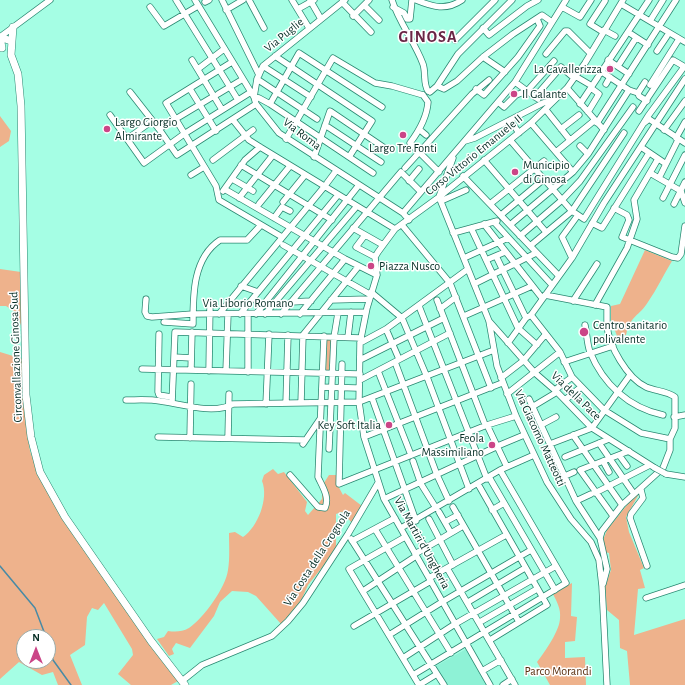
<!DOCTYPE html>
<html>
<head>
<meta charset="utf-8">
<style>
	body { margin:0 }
	#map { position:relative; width:685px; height:685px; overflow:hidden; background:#a5fee4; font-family:"Alegreya Sans",sans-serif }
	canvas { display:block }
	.north { position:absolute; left:16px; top:629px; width:40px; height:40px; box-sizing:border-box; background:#fff; border:1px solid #9baba8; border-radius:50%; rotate:0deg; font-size:11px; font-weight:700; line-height:16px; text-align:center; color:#062e25 }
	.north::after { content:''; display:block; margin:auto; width:14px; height:18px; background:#cb4587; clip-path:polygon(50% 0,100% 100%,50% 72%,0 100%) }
</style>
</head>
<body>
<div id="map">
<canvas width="685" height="685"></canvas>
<div class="north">N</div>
</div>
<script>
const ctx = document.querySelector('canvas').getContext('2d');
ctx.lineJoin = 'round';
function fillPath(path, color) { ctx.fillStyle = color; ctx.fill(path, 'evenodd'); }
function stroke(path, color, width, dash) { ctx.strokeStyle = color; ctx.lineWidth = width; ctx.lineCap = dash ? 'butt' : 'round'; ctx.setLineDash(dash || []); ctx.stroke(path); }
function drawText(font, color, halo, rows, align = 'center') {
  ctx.font = font + ' "Alegreya Sans",sans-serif'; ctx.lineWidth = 3; ctx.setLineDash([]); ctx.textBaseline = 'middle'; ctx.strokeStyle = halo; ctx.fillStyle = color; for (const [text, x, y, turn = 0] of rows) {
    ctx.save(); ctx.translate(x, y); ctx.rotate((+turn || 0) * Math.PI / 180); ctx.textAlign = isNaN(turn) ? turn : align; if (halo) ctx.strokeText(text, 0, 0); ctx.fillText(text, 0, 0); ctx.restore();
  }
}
const built = new Path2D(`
	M466,649L487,685H447L436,666Z`);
const green = new Path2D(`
	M0,116L11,131L9,141L0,147Z
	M645,250L672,261C664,274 657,289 648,302C639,317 631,314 626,335L617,336L611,320V306L620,304Z
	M0,269L21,272L23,332L17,313L6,306H0Z
	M327,340H331L329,372H326Z
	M0,352L23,359L26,425L30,451L40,478L178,681L171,685H131L118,674L133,655L132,649L104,603L98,610L92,608L87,617L85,645L70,655L82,685H58L53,672L42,675L19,662L0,679ZM24,637H48V661H24Z
	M273,469L278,474L284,472L307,502L305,511L308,515L322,499V486L329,475H337V484L343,495L345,493L362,506L352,523L342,512L336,514V550L308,585L300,603L281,624L256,596L248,592L232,591L220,602L214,616L190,648L176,643L172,649L174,654L169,656L157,639L164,637L168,631C175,632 182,632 189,628C203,619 226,587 228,570C230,559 229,545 229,533L235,532L243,537C258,527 269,498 262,481L264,475Z
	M639,494L626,517L629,532L644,568L640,570L645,588L638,589L634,635L685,619V685H630L627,651L620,648L619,620L607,610L605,587L611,570L609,553L605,552L603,540L607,530L634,496Z
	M572,583L571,616L577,617L575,641L565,642V658L585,657L586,685H550L537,662C545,652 560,630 560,618C561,609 557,602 553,594Z`);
const stream = new Path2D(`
	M0,566L35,608L46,637
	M48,643L53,660L71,685`);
const minor = new Path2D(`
	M176,0L238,100
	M195,0L254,97L256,104L279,133L403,213L409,220
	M222,0L259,75
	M249,0L264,28
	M292,0L309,28
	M310,0L321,19
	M392,0C399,23 415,42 423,64C426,72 423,84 428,91
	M416,0C433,7 446,11 462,0
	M205,2L209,0
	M342,2L371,32
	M621,4L685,42
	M364,5L379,20
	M150,7L164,26L198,6
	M393,7L404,13L407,19H410L412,0
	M562,7L580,17L591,0
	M298,9L314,0
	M226,10L243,0
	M353,16L369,0
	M650,21L663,0
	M483,28L489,35L527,6L538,0
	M604,30L615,36
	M603,32L590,24L605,1
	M628,32L648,45
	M0,37L50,0
	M455,40L495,0
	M657,51L667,36
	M546,54L565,31H568L590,53
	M275,56L372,121L349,157
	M483,57L505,72
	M192,60L221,108
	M608,60L629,74
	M232,62L166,103L216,186L219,200L282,237
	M263,66L311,97
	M618,66L636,38
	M198,69L224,49
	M602,72L629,90L638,93L639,96L647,101
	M600,74L649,0
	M575,76L592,86
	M257,79L317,119
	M515,82L538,99
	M606,84L610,77
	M650,85L679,39
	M437,86L444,89L457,81L483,57L513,34L542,15L552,22
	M567,88L604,130
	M190,89L216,131
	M476,89L484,95L518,57L540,26L537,19
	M130,92L159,129L177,155L256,104
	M430,92L437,86L458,54L512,0
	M638,93L645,82
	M218,94L243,79
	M423,95L428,102C427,118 419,131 410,143L439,172
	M254,97L259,98L270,104L373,173
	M254,97L257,79L263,66L345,0
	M535,97L561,67L574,78
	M498,102L504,107L516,95L527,91L554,61
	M270,104L299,53L382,107
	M580,104L598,77
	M546,110L570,140
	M639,111L673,60L685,67
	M588,112L599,94L591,88
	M110,115L144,163L184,134L251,92
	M233,120L249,140L260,147L395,229
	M510,120L519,133
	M531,123L573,172
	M597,123L676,0
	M644,123L649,119L685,143
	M325,125L381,162
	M159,129L214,96
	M561,129L579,115
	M420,130L426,135
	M664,130L685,101
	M676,138L685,122
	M127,139L152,121
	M286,139L333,58L375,83L392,86L423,95
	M510,140L541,176
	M465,141L475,138L543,103L555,99
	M580,146L588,154
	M641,147L666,164
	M556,152L595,120
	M314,157L330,111L386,149
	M213,160L253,130
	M484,160L546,232
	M241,165L332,220
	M405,168L472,94L489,80
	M650,173L681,191L685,203
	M191,175L204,167
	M463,176L559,276
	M659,178L678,140
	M234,180L253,191
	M409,181L419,169
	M327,183L336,171
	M226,190L345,259L377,275
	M223,191L245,160L260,147
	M439,197L489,321L497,366L516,416L547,482L571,519L591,542L599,560L602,586L607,685
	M439,197L453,158
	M239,198L273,155
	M663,198L685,155
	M441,201L466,190
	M283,202L305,175
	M259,204L290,166
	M490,204L544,161
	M674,204L685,182
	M614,208L627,215L629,220L622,237L672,257L678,258L681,254L685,226
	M572,211L584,219L648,116L684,67
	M403,213L515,82L566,0
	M501,215L544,179L570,209
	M274,218L282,207L290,211
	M494,222L552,285
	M592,223L602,228L649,153
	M484,224L542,298
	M402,225L450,283L491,388
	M510,225L573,172L588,154L629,90
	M353,228L383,245
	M471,228L518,328L537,345
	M453,233L497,221
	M365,235L356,247L375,257
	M520,236L562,200L580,181L633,107
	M283,245L371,295
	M530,246L572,211L624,133
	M496,256L526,318
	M464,258L508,238
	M572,258L562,237L578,215
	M486,260L505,252
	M474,284L536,253
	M241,286L258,292
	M371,292L402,318L427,377L469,489
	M545,295L607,307C607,313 607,319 607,326C609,346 627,378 646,387C655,391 667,391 675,397V428L670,439V450L663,468L622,505L602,531L600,538L607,569L603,584
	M146,299L145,312L147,316L152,317L193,314L366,312
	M331,300L369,299
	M437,300L484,422
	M573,301L597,264
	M291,302L311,301
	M595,305L627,248L637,219L634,200L658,159
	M419,306L487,479
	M440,309L456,297
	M219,314L324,187
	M240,314L338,195
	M256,314L359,185
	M265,314L357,206
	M281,314L401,172L421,192
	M300,314L345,259
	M531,315L560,352L572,377L604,410L641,433L670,439
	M464,316L532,286
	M489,321L535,373L557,392L592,428L655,468
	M164,322L193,324C193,294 193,258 220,240H247L261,225
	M585,325C587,334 587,344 590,352C603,384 629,408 663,415
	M386,329L399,359
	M159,334L158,392L159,395L171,397
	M348,337L351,312
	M360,343L386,329L468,269
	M508,343L526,318L531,315L572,258L604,203L685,79
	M174,357L191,358
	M360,360L444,318
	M395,362L437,475L449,501
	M564,362L613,346
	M342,364L339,484L487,425L516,416
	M142,369L360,374
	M191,370L192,332
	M209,371L210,303
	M226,371L228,314
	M378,371L411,455
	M248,372V314
	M501,378L523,361L545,335
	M360,380L450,333
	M322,387L356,388
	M555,390L572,377
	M507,394L560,352
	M372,398L416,521
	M529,399L576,501L600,538
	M126,400C137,400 149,399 160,401C181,404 214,415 233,404L359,402L494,350
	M565,400L581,387
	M172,403L175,332L361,338
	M286,403L288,335
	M301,403L303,335L358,267
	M266,404L269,334
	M532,407L557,392
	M674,417L685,415
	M487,425L507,467
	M541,425L556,417
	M573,435L622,505
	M158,437L305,440
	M364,437L502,383
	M190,438L191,384
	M228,438L229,394
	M599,443L634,494
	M303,444L320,419
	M550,444L592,428L630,375
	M500,445L524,435
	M329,449L334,337L338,313
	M619,455L627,466
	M565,457L609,439
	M413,461L421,484L436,508
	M603,461L609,472
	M666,474L685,477
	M290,475L318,507L325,508C330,497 322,486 318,477L324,336
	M565,476L574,472
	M489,477L555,590
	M478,484L547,605L490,640
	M641,490L643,498L631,514L630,518L647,566
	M595,493L650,465
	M384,499L498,446
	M576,501L591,494
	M453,507L519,622
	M492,510L504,503
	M439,512L451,533
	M613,516L580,470L629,451
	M429,519L453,565
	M445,522L458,515
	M411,523L439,572
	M401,528L500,470L534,455
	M375,529L451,653
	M405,537L349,569L419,685
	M351,539L444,685
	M352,541L395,518
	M415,554L463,526
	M447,568L515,685
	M429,578L506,535
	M363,591L416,556
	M646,598L685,585
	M468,602L525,568
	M480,622L537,589
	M354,626L431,581
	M389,635L442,602L531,550
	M403,658L455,624L556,566
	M482,671L501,660
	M413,675L566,583L500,470
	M182,681L202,665L272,636L288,621L303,603L348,534L378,483
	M419,685L437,674
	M490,685L384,499L364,437L359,402L360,343L367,308L377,275L375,257L378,252L395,229L439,197L531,123L567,88L585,63L623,0
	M503,685L512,679`);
const major = new Path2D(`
	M13,27L11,55L18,74L21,106L26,395L31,437L40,472L65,517L151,641L185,685
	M2,48L0,37L11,41`);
const minorBridge = new Path2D(`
	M655,468L666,474`);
const markers = [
	[610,69,4,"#cb4587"],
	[514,94,4,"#cb4587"],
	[107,129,4,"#cb4587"],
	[403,135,4,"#cb4587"],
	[515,172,4,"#cb4587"],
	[371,266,4,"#cb4587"],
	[584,332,5,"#cb4587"],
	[389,425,4,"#cb4587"],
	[492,445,4,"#cb4587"]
];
const streetNames = [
	["Via Puglie",284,35,-39],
	["Via Roma",302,134,37],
	["Corso Vittorio Emanuele II",474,155,-39],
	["Via Liborio Romano",248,303],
	["Circonvallazione Ginosa Sud",16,357,-92],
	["Via della Pace",576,396,44],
	["Via Giacomo Matteotti",540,438,65],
	["Via Martiri d'Ungheria",422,543,61],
	["Via Costa della Crognola",317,558,-57]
];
const poiNames = [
	["La Cavallerizza",602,69,"right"],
	["Il Galante",522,94],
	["Largo Giorgio",115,122],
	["Almirante",115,136],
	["Largo Tre Fonti",403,148,"center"],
	["Municipio",523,165],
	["di Ginosa",523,179],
	["Piazza Nusco",379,266],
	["Centro sanitario",593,325],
	["polivalente",593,339],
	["Key Soft Italia",381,425,"right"],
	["Feola",484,438,"right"],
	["Massimiliano",484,452,"right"]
];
const parkNames = [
	["Parco Morandi",558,671]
];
const districtNames = [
	["GINOSA",428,37]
];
fillPath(built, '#8ef2d6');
fillPath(green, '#eeb28c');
stroke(stream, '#488aa5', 1.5);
stroke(minor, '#2a8871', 7);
stroke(major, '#2a8871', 8);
stroke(minor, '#fff', 5.5);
stroke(major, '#fff', 7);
stroke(minorBridge, '#2a8871', 7, []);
stroke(minorBridge, '#fff', 5.5);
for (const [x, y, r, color] of markers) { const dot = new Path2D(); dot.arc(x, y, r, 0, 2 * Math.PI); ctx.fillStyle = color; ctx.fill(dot); stroke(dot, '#fff', 1.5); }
drawText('12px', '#062e25', '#fff', streetNames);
drawText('12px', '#062e25', '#fff', poiNames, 'left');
drawText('12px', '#5a2f0f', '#fff', parkNames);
ctx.letterSpacing = '1px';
drawText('bold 16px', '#692746', '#fff', districtNames);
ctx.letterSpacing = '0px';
</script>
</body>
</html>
